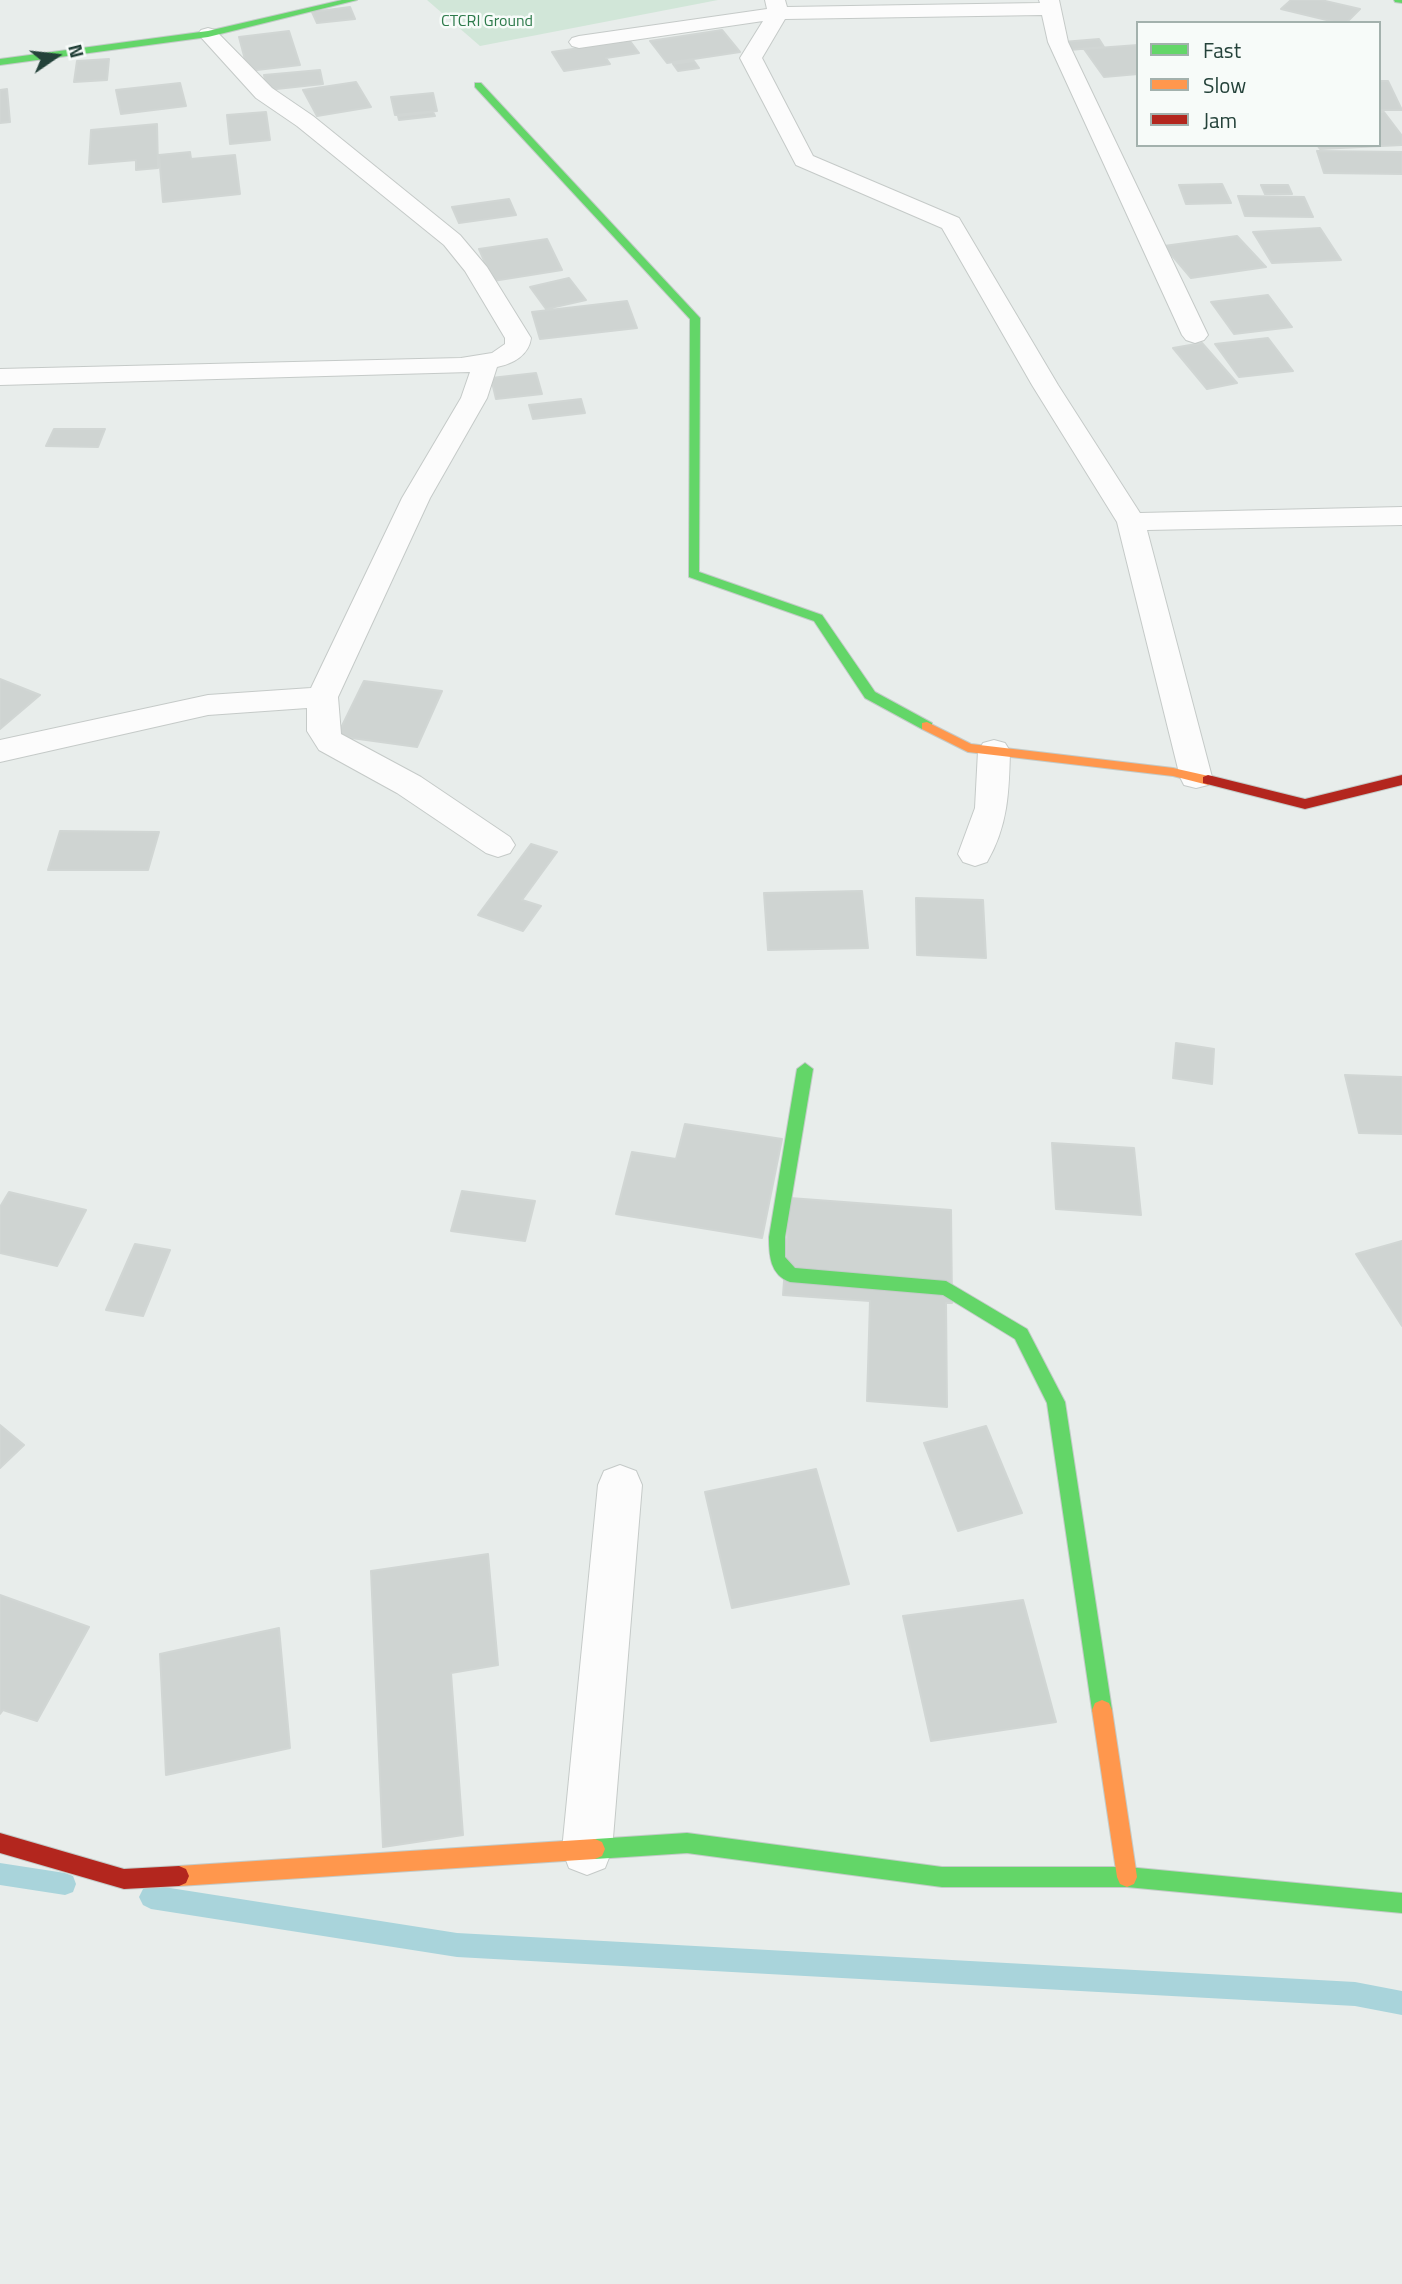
<!DOCTYPE html>
<html>
<head>
<meta charset="utf-8">
<style>
	body { margin:0 }
	#map { position:relative; width:1402px; height:2284px; overflow:hidden; background:#e8edeb; font-family:"Titillium Web",sans-serif }
	canvas { display:block }
	.legend { position:absolute; left:1136px; top:21px; width:245px; height:126px; box-sizing:border-box; background:#f7fbf9; border:2px solid #a3b1ad; margin:0; padding:9px 12px; list-style:none; font-size:21px; color:#24423a }
	.legend li { display:flex; align-items:center; gap:14px; height:35px }
	.legend b { width:35px; border:2px solid #a3b1ad }
	.north { position:absolute; left:21px; top:21px; width:70px; height:70px; -webkit-text-stroke:5px #f7fbf9; paint-order:stroke; rotate:76deg; font-size:19px; font-weight:700; line-height:28px; text-align:center; color:#24423a }
	.north::after { content:''; display:block; margin:auto; width:24px; height:32px; background:#24423a; clip-path:polygon(50% 0,100% 100%,50% 72%,0 100%) }
</style>
</head>
<body>
<div id="map">
<canvas width="1402" height="2284"></canvas>
<ul class="legend">
<li><b style="height:9px;background:#63d668"></b>Fast</li>
<li><b style="height:9px;background:#ff974d"></b>Slow</li>
<li><b style="height:9px;background:#b3261e"></b>Jam</li>
</ul>
<div class="north">N</div>
</div>
<script>
const ctx = document.querySelector('canvas').getContext('2d');
ctx.lineJoin = 'round';
function fillPath(path, color) { ctx.fillStyle = color; ctx.fill(path, 'evenodd'); }
function stroke(path, color, width, dash) { ctx.strokeStyle = color; ctx.lineWidth = width; ctx.lineCap = dash ? 'butt' : 'round'; ctx.setLineDash(dash || []); ctx.stroke(path); }
function drawText(font, color, halo, rows, align = 'center') {
  ctx.font = font + ' "Titillium Web",sans-serif'; ctx.lineWidth = 5; ctx.setLineDash([]); ctx.textBaseline = 'middle'; ctx.strokeStyle = halo; ctx.fillStyle = color; for (const [text, x, y, turn = 0] of rows) {
    ctx.save(); ctx.translate(x, y); ctx.rotate((+turn || 0) * Math.PI / 180); ctx.textAlign = isNaN(turn) ? turn : align; if (halo) ctx.strokeText(text, 0, 0); ctx.fillText(text, 0, 0); ctx.restore();
  }
}
const green = new Path2D(`
	M427,0H718L480,46Z`);
const stream = new Path2D(`
	M0,1863L65,1873L73,1876L76,1884L73,1892L65,1895L0,1885Z
	M151,1885L457,1933L1355,1982L1402,1991V2015L1355,2006L457,1957L151,1909L143,1905L139,1897L143,1889Z`);
const building = new Path2D(`
	M1291,0H1321L1360,9L1346,23H1339L1281,9Z
	M350,7L355,19L317,23L312,12Z
	M722,30L740,52L667,63L650,41Z
	M289,31L300,65L248,71L239,37Z
	M1099,39L1104,47L1069,50L1063,42Z
	M630,41L639,53L606,58L610,64L564,71L552,52Z
	M1138,45V74L1104,77L1084,49Z
	M109,59L107,80L74,82L77,61Z
	M694,61L699,68L678,71L673,64Z
	M320,70L323,84L267,90L264,75Z
	M1379,81H1388L1402,110H1379Z
	M356,82L371,107L317,116L303,90Z
	M180,83L186,106L121,114L116,90Z
	M7,89L10,122L0,123V90Z
	M433,93L437,111L395,115L391,97Z
	M266,112L270,140L230,144L227,115Z
	M433,112L435,116L399,120L398,116Z
	M1379,112H1384L1402,136V145L1320,149L1317,145H1379Z
	M157,124L158,168L136,170V160L89,164L91,130Z
	M1317,151L1402,152V174L1324,173Z
	M190,152L191,159L235,155L240,194L163,202L159,155Z
	M1222,184L1231,203L1186,204L1179,185Z
	M1261,185H1288L1292,194H1265Z
	M1238,196L1304,197L1313,217L1245,216Z
	M509,199L516,215L459,223L452,207Z
	M1320,228L1341,260L1272,263L1253,232Z
	M1237,236L1266,267L1191,278L1164,246Z
	M547,239L562,270L493,281L479,249Z
	M569,278L586,300L546,309L530,287Z
	M1268,295L1292,327L1234,334L1211,302Z
	M627,301L637,328L540,339L532,312Z
	M1268,338L1293,371L1239,377L1215,344Z
	M1202,343L1237,383L1207,389L1173,348Z
	M536,373L542,394L496,399L491,378Z
	M581,399L585,413L533,419L529,405Z
	M54,429H105L98,447L46,446Z
	M0,679L40,695L0,729Z
	M364,681L442,691L417,747L337,736Z
	M60,831L159,832L148,870H48Z
	M531,844L557,852L522,900L541,906L523,931L478,915Z
	M862,891L868,948L768,950L764,893Z
	M916,898L983,900L986,958L917,955Z
	M1176,1043L1214,1049L1212,1084L1173,1078Z
	M1345,1075L1402,1077V1134L1359,1133Z
	M685,1124L782,1139L762,1238L616,1214L632,1152L676,1159Z
	M1052,1143L1134,1148L1141,1215L1056,1209Z
	M462,1191L535,1201L525,1241L451,1231Z
	M9,1192L86,1210L57,1266L0,1253V1207Z
	M790,1198L951,1210L952,1303H946L947,1407L867,1401L870,1301L783,1295Z
	M1402,1241V1326L1356,1254Z
	M135,1244L170,1250L143,1316L106,1310Z
	M0,1425L24,1445L0,1468Z
	M986,1426L1022,1513L958,1531L924,1443Z
	M816,1469L849,1584L732,1608L705,1492Z
	M488,1554L498,1665L451,1673L463,1835L383,1847L371,1571Z
	M0,1595L89,1627L37,1721L3,1710L0,1714Z
	M1023,1600L1056,1722L931,1741L903,1616Z
	M279,1628L290,1748L166,1775L160,1654Z`);
const street = new Path2D(`
	M765,0H785L787,7L1040,3L1039,0H1059L1068,42L1208,335L1204,340L1195,343L1186,340L1182,335L1048,42L1042,15L785,19L762,58L813,156L959,218L1058,385L1140,513L1402,507V525L1147,530L1212,777L1208,785L1196,788L1184,785L1180,777L1117,522L1032,385L942,228L796,165L740,58L763,21L579,48L572,46L569,42L572,38L579,36L767,9Z
	M208,28L215,30L272,88L313,116L460,235L487,267L531,338C529,355 513,364 497,367L487,398L430,498L338,697L341,734L421,777L510,837L515,845L510,853L498,857L486,853L397,793L319,750L307,731V708L208,715L0,762V740L208,695L311,688L402,498L461,398L470,372L0,385V369L461,358L492,353L505,344V338L465,271L444,245L297,126L256,98L198,34L201,30Z
	M994,740L1005,743L1010,751C1009,792 1008,826 987,862L975,866L963,862L958,854L975,808L978,751L983,743Z
	M620,1465L636,1471L642,1485L612,1850L605,1868L587,1875L569,1868L562,1850L598,1485L604,1471Z`);
const fast = new Path2D(`
	M342,0H357L208,37L0,65V59L208,31Z
	M1394,0H1402V3L1395,2Z
	M475,83H481L700,318L699,572L822,615L875,692L932,723V729H922L865,698L814,621L689,577L690,319L475,87Z
	M805,1063L813,1069L785,1237V1257L795,1268L946,1281L1027,1329L1065,1402L1112,1710L1109,1717L1102,1720L1095,1717L1092,1710L1047,1403L1015,1339L943,1295L790,1282C770,1275 769,1255 769,1237L797,1069Z
	M687,1833L942,1867H1127L1402,1893V1913L1127,1887H942L687,1853L595,1859L588,1856L585,1849L588,1842L595,1839Z`);
const slow = new Path2D(`
	M927,722L971,744L1173,768L1213,777L1215,780L1208,785L1173,776L968,752L922,729V723Z
	M1102,1700L1109,1703L1112,1710L1137,1877L1134,1884L1127,1887L1120,1884L1117,1877L1092,1710L1095,1703Z
	M595,1839L602,1842L605,1849L602,1856L595,1859L179,1886L172,1883L169,1876L172,1869L179,1866Z`);
const jam = new Path2D(`
	M1208,775L1305,799L1402,775V785L1305,809L1203,783V777Z
	M0,1833L124,1869L179,1866L186,1869L189,1876L186,1883L179,1886L124,1889L0,1853Z`);
const farParknames = [
	["CTCRI Ground",487,22]
];
fillPath(green, '#d1e6d8');
fillPath(stream, '#a9d4db');
fillPath(building, '#cfd4d2');
stroke(building, '#d1d6d4', 2);
stroke(street, '#c5cac8', 2);
stroke(fast, '#c3cbc8', 2);
stroke(slow, '#c3cbc8', 2);
stroke(jam, '#c3cbc8', 2);
fillPath(street, '#fcfcfc');
fillPath(fast, '#63d668');
fillPath(slow, '#ff974d');
fillPath(jam, '#b3261e');
drawText('16px', '#2d7a4b', '#f7fbf9', farParknames);
</script>
</body>
</html>
